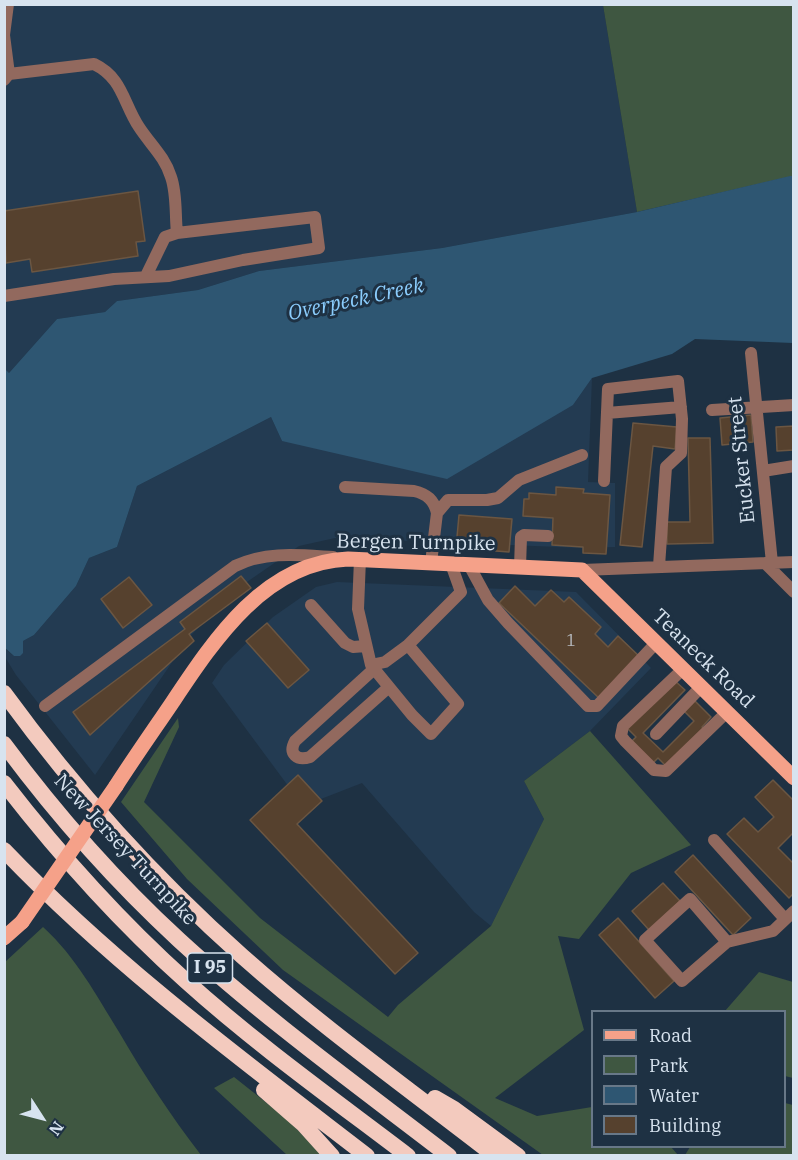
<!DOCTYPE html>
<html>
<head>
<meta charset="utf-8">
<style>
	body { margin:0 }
	#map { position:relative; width:798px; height:1160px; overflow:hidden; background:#1e3143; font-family:"IBM Plex Serif",serif }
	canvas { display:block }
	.frame { position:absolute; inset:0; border:6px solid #d7e3ef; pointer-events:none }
	.legend { position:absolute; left:591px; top:1010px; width:195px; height:138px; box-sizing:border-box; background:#1e3143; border:2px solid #687888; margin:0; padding:8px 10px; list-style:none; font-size:18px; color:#d7e3ef }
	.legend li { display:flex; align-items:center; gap:12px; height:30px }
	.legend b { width:30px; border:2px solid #687888 }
	.north { position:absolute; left:12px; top:1088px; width:60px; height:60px; -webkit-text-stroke:4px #1e3143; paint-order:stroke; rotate:126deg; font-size:16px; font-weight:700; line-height:24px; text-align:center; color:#d7e3ef }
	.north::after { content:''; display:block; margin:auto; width:21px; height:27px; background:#d7e3ef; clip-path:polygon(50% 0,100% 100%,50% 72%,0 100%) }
</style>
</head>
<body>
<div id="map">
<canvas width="798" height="1160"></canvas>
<div class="frame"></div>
<ul class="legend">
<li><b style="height:8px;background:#f5a189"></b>Road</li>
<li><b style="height:16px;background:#3f5741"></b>Park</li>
<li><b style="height:16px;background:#2e5672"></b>Water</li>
<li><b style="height:16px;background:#56412e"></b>Building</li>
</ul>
<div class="north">N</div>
</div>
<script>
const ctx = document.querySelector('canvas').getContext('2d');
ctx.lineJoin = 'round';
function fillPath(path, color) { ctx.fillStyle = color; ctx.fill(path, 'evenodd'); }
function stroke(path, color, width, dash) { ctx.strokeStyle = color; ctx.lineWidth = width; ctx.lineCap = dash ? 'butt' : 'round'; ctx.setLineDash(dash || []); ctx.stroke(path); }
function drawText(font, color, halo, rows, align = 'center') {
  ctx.font = font + ' "IBM Plex Serif",serif'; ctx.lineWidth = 6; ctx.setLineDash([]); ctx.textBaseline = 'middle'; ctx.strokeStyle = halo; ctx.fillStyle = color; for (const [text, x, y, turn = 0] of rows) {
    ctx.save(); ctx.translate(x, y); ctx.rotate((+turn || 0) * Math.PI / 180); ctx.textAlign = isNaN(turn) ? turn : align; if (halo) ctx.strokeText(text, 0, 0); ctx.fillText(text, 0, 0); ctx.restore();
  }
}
const built = new Path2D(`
	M4,5H603L637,212L442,248L259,271L198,290L117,301L105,312L57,319L9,373L4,369Z
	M592,378L588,482L615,483V547L584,548L335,538L299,546L244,584L190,636L95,775L16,675L5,657L4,648L14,656L23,641L34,635L76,586L89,558L117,547L137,486L271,417L282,441L573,405Z
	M337,582L576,592L651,668L590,731L524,781L544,819L491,926L474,912L362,783L303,806L212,683L224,665L273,617L316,587Z`);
const green = new Path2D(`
	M603,5H793V176L637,212Z
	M178,718L179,727L144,802L260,918L388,1017L398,1005L491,926L544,819L524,781L590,731L691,845L631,873L579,939L558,936L584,1030L495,1098L537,1116L592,1107V1146L671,1147L678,1155H543L283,970L187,879L121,802Z
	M43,927C76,957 96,995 119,1032C144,1075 171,1116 201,1155H5V962Z
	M759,972L793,982V1078L785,1076L784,1012L725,1011Z
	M234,1077L287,1119L322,1155H287L214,1088Z
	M785,1103L793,1105V1155H685L690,1147L784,1146Z`);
const water = new Path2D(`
	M790,176H794L793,343L695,339L672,354L592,378L573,405L447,479L282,441L271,417L137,486L117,547L89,558L76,586L34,635L23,641V653L20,656H14L5,648V369L9,373L57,319L105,312L117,301L198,290L259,271L442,248L637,212Z`);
const building = new Path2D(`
	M138,191L145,241L136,242L138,256L32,272L30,259L6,263L4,211Z
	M751,415L753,442L722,445L720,418Z
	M633,423L677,427L675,449L653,446L642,547L620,545Z
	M794,426V450L777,451L776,427Z
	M688,438H710L713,543L667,544V522H690Z
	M556,487L584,489L583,493L610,495L606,554L583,553V547L552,545L553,518L523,516L524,499H529V493L556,495Z
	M459,515L512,519L509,552L456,548Z
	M241,576L251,588L189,634L194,641L90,735L73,712L185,629L180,622Z
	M129,577L152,605L123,628L101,599Z
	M515,586L535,606L551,590L564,602L569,597L601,627L595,634L608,647L618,636L640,657L600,699L499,603Z
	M267,623L309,670L288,688L246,641Z
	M674,680L685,690L643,733L663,752L694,721L684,711L694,700L711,717L702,727L705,730L668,768L658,758L653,763L631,742L636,737L627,728Z
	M298,775L322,801L297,824L418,953L395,974L250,820Z
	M773,780L794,801V832L778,848L794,864V893L789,898L727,834L744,818L758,832L774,817L755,797Z
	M693,855L751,918L733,935L675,872Z
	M663,883L680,901L649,930L632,911Z
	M618,918L674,981L655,998L599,935Z`);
const minor = new Path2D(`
	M4,35L9,74L4,80
	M4,35L8,4
	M9,74L94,64C123,78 123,103 139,127C150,144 165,157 171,177C177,194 175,215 177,233
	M4,296L114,279L169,276L243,260L319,248L315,217L177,233L165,237L146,276
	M751,353L772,563
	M712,410L794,405
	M607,413L681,407
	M763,471L794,466
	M604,481L608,389L678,381L682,419L681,453L666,467L659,566
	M345,487L414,491C427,494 434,500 437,513L431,563
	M437,513L448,500H487L498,498L519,480L582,455
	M360,559L358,609L371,665L412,715L431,734L458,704L408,645L385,662L371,665
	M765,563L794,592
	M469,565L488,600L508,623L588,706H597L656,643
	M520,567L521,537L524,535L548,536
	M582,570L794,562
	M311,605L345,643L353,647L366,646
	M408,645L461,592L451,564
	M374,669L295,741C288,754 297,761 310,757L389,687
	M683,669L623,726L621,736L625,741L654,770L666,771L727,712
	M45,706L235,566C266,551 299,555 333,557
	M656,734L701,687
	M714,840L785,919
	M727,942L690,899L645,940L682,981L727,942L773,931L794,911`);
const major = new Path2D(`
	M116,786C134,758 153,731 172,703C214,640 265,562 348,559L582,570L794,778
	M4,938L22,922`);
const highway = new Path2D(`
	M4,693C74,789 153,877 242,956C322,1027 410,1090 495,1156
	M4,744C56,814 115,881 179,940C264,1018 358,1086 449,1156
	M4,783C59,854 119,921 186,981C256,1044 333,1099 408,1156
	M4,850C114,965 241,1059 367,1156
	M264,1090L303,1124L332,1156
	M435,1098L454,1109L518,1156`);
const majorBridge = new Path2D(`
	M22,922L116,786`);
const numberNames = [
	["1",571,641]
];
const shields = [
	[210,968,45]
];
const shieldNames = [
	["I 95",210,968]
];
const streetNames = [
	["Eucker Street",742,460,-96],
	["Bergen Turnpike",416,543,1],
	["Teaneck Road",703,659,44],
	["New Jersey Turnpike",125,850,47]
];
const waterNames = [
	["Overpeck Creek",356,300,-12]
];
fillPath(built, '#233b52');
fillPath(green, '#3f5741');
fillPath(water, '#2e5672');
fillPath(building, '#56412e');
stroke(building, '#6b5642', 1.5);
stroke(minor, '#92695e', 12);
stroke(major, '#f5a189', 15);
stroke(highway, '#f3cabe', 16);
stroke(majorBridge, '#f5a189', 15);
drawText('16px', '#b7babf', null, numberNames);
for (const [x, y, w] of shields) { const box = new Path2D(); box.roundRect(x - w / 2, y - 15, w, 30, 4.5); ctx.fillStyle = '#1e3143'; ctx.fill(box); stroke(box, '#d7e3ef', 1.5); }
drawText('bold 18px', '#d7e3ef', null, shieldNames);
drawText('20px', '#d7e3ef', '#1e3143', streetNames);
drawText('italic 21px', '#8bcdfd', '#1e3143', waterNames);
</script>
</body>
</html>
